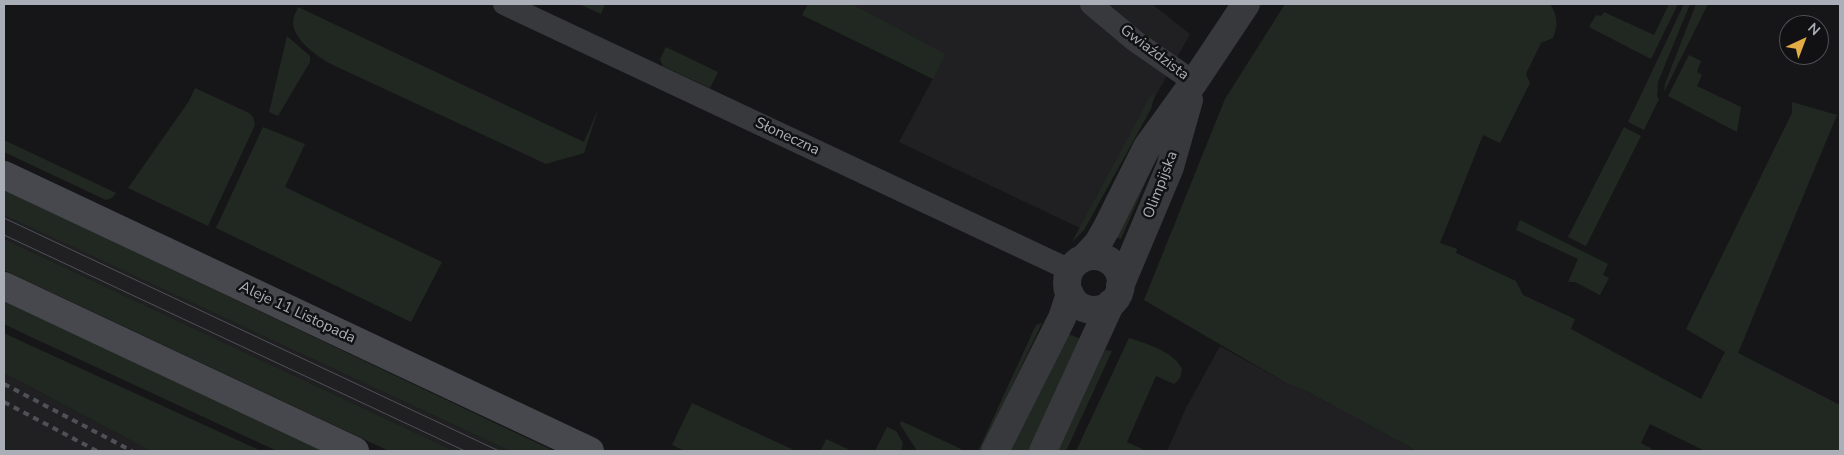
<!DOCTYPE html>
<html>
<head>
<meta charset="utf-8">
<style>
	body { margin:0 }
	#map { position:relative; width:1844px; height:455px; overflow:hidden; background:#161618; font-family:"Nunito Sans",sans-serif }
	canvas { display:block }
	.frame { position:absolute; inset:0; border:5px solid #aaaeb7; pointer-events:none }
	.north { position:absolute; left:1779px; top:15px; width:50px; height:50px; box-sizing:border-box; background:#111113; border:1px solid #4e5055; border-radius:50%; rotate:43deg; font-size:14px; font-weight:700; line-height:20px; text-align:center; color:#aaaeb7 }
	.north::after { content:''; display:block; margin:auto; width:18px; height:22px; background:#e2ab45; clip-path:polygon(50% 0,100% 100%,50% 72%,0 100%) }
</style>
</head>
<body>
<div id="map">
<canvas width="1844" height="455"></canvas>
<div class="frame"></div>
<div class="north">N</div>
</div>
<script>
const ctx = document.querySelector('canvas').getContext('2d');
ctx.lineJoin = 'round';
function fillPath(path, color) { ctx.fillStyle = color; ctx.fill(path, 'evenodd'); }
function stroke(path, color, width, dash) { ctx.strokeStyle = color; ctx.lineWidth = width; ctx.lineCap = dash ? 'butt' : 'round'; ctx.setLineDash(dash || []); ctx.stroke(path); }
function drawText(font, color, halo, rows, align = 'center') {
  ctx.font = font + ' "Nunito Sans",sans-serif'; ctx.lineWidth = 5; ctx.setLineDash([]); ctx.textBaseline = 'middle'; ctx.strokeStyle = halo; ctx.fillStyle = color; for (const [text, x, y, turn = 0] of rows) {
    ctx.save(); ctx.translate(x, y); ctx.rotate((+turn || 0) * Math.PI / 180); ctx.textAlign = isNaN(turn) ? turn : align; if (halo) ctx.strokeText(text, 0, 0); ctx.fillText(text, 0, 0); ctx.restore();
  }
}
const built = new Path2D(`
	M851,4H1152L1190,34L1082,229L899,142L946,54Z
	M4,215L510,451H454L4,239Z
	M1220,346L1288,384L1310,393L1417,451H1167L1186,408Z
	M4,373L151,451H4Z`);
const green = new Path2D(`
	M579,4H605L601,14Z
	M808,4H852L946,54L933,79L802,15Z
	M1285,4H1550C1558,15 1558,26 1553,38L1541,43L1526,74L1530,83L1500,143L1483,135L1440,243L1457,249L1456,253L1516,281L1523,295L1575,319L1571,329L1701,399L1725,352L1686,329L1792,113V102L1837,115L1738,353L1840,405V451H1705L1650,424L1641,443L1652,449L1651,451H1417L1310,393L1288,384L1144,300L1225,99Z
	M1669,4H1678L1651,59L1589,27L1596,15L1601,16L1604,12L1654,35Z
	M1684,4H1690L1658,82L1657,97L1659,99L1644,130L1628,122Z
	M1696,4H1708L1664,92L1665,84Z
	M298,7L584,142L599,107L584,153L546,164L333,65C319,58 293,40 293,22C293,17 296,12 298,7Z
	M287,36L310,56V62L278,116L269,112Z
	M666,47L718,72L710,88L663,66L660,59Z
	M1689,55L1701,61L1697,72L1702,75L1697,86L1741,107L1737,132L1668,96Z
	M195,88L249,113L253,117L255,125L208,226L128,188L189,101Z
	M1155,94L1151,109L1084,230L1072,242L1150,97Z
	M263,127L305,144L285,187L442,262L411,322L216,228Z
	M1624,127L1641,136L1586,246L1568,237Z
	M4,140L116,193L112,198L106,200L4,152Z
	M1158,154L1121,239L1116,237Z
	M4,190L554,451H510L4,215Z
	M1520,220L1608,264L1603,275L1609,278L1600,295L1575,282H1568L1578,259L1516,230Z
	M4,239L454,451H389L4,270Z
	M4,301L324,451H277L29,336L4,324Z
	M1042,323L981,451H978L1036,325Z
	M4,333L10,336L261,451H151L4,373Z
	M1068,334L1081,339L1029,451H1010Z
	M1129,338C1145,343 1175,352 1182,369L1180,378L1174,384L1156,376L1127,442L1146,451H1076Z
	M1105,350L1112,351L1066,451H1058Z
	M692,403L796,451H685L672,445Z
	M901,421L957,447L964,451H917L900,424Z
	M887,427L896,431L903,443L901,451H875Z
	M826,439L852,451L821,450Z`);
const minor = new Path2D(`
	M504,4L1070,270
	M1091,4L1135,41L1194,82`);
const tertiary = new Path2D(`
	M1067 283a27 27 0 1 1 54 0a27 27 0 1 1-54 0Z
	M1085,257L1098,243L1106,229L1147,147L1194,82L1246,4
	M1120,286L1170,167L1189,100
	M995,451L1062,318L1070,294
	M1043,451L1111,303`);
const secondary = new Path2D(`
	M4,175L590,451
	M4,286L355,451`);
const tram = new Path2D(`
	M4,218L499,451
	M4,235L465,451`);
const rail = new Path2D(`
	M4,384L132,451
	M4,402L97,451`);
const streetNames = [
	["Gwiaździsta",1154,53,37],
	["Słoneczna",787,137,25],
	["Olimpijska",1161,185,-69],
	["Aleje 11 Listopada",297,313,25]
];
fillPath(built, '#202022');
fillPath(green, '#212822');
stroke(minor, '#38393d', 22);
stroke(tertiary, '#38393d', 28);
stroke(secondary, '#46484d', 28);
stroke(tram, '#4f5156', 1);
stroke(rail, '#4f5156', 4, [6, 5]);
drawText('15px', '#aaaeb7', '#111113', streetNames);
</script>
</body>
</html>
